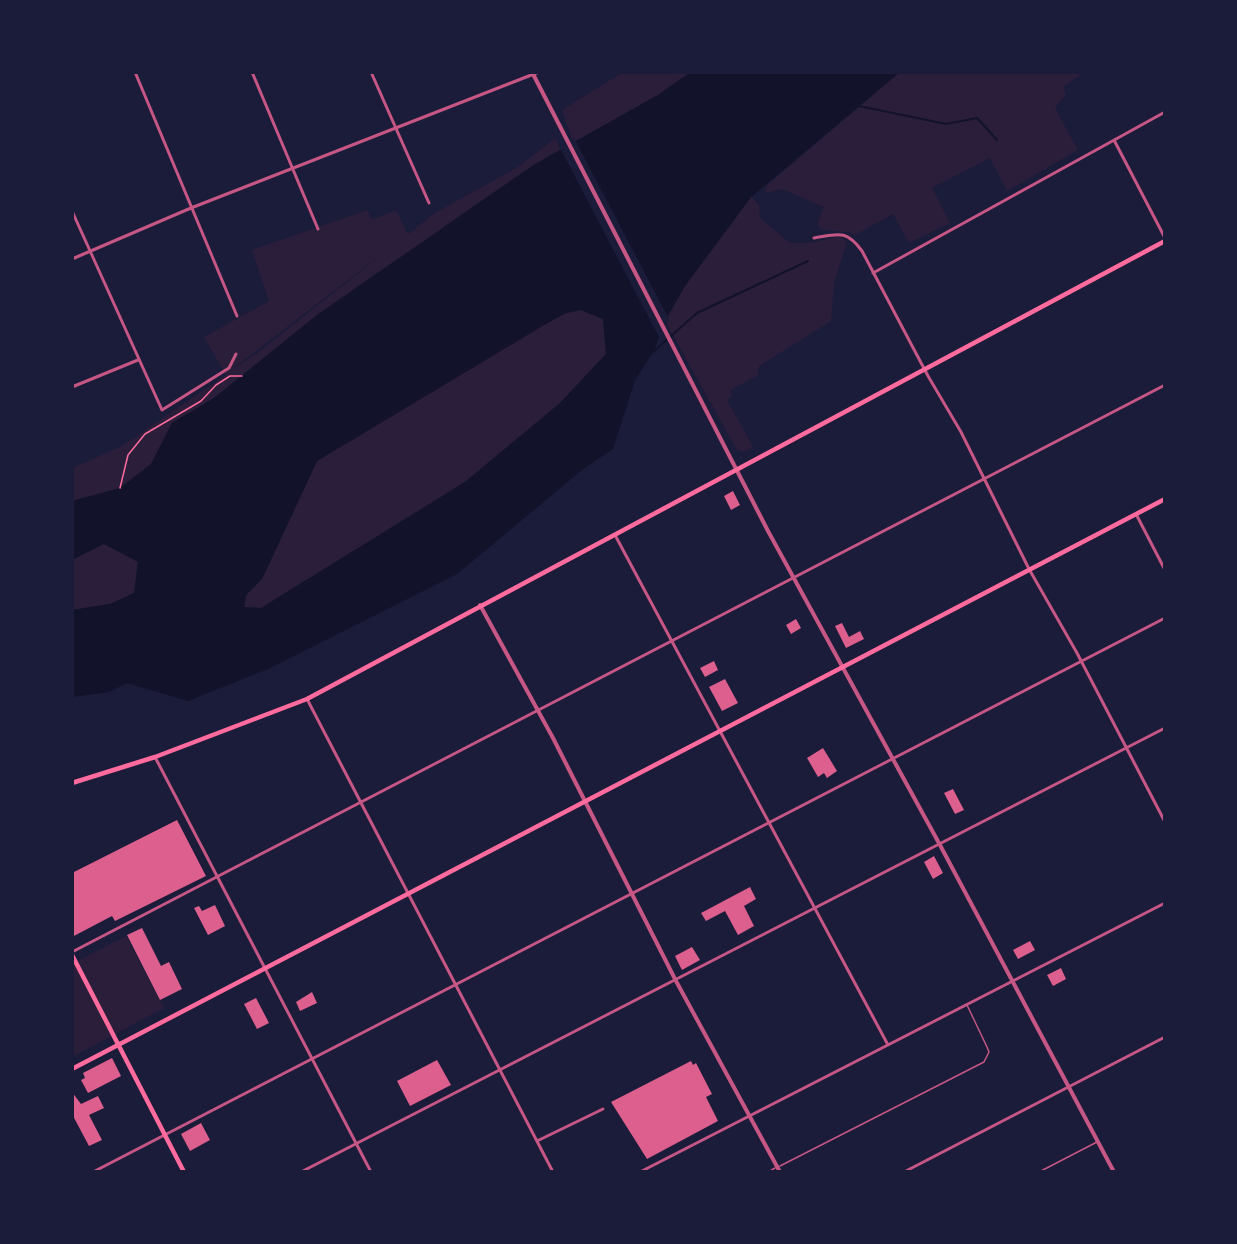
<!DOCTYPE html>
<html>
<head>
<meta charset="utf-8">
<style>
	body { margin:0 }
	#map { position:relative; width:1237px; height:1244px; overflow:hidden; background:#1b1b3a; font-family:Raleway,sans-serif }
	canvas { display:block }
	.frame { position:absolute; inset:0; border:74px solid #1b1b3a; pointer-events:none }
</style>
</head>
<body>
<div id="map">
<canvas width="1237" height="1244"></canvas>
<div class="frame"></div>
</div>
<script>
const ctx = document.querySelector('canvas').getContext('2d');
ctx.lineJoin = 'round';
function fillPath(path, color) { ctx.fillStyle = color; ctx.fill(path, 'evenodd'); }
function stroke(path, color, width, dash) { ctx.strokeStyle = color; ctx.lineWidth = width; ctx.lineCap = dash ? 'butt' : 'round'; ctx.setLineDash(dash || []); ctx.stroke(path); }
const green = new Path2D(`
	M623,72H691L658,95L573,142L562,110Z
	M900,72H1085L1063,87L1066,94L1055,108L1078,150L1007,191L990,158L932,188L950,223L909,243L893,214L855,235C842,229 831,233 819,228L818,221L824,207L782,189L766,193L765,187Z
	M555,138L561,149L532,166L317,315L214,398L172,423L151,464L120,488L72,501V468L120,447L226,375L204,337L269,301L252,250L367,210L372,220L396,210L408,234L435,213L518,167ZM395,244L260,351L230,371Z
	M751,197L759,205L760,218L790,243H810L840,236L847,242L834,283L831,321L759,366L758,375L731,390L732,396L727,400L753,447L744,452L737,450L665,321L685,286Z
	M581,310L603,319L606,354L560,403L465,482L261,608L244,607L246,595L262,579L317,461L544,325L566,313Z
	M104,544L138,561L134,593L110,604L72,610V560Z
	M126,936L164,1008L72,1057V964Z`);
const water = new Path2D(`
	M691,72H900L751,197L685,286L665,321L654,351L635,380L613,449L583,469L457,574L268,669L188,701L127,683L109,692L72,697V610L110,604L134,593L138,562L104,544L72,560V501L120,488L151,464L172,423L214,398L317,315L532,166L658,95ZM581,310L603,319L606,354L560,403L465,482L261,608L244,607L246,595L262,579L317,461L544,325L566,313Z`);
const pier = new Path2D(`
	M574,138L669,319L661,341L559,146Z`);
const stream = new Path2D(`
	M859,106L946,124L977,118L997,140
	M654,351L697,313L808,261`);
const building = new Path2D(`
	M733,491L740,505L731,510L724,496Z
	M796,619L801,628L791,634L786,625Z
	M842,623L849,637L860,631L864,639L846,648L835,626Z
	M714,661L718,670L705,677L700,668Z
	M725,679L738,703L722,711L709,687Z
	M823,748L837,771L827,778L824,773L818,777L807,758Z
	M953,789L964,810L955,814L944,793Z
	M177,820L206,876L115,921L112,916L72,937V873Z
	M934,856L943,873L933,879L924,862Z
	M750,887L756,899L744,906L754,926L738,935L725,911L706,921L701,913Z
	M215,905L225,926L208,935L194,908L199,906L202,911Z
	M142,928L161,966L169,962L182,989L160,1000L127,935Z
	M1030,941L1035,950L1018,959L1013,950Z
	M692,947L700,960L682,970L675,956Z
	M1061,968L1066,979L1053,986L1047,975Z
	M312,992L317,1003L300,1011L296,1002Z
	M256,998L269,1023L257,1029L244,1004Z
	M112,1058L121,1076L88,1093L81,1080L85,1078L83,1073Z
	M437,1060L451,1085L410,1106L397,1081Z
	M691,1061L693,1065L696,1063L712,1094L706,1097L718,1121L647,1159L611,1102Z
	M72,1092L81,1104L98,1096L104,1108L89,1115L102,1140L89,1146L72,1114Z
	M201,1123L210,1140L190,1151L181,1134Z`);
const path = new Path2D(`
	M120,488L128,455L145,434L201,401L216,385L230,376H242`);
const service = new Path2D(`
	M780,1166L984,1062L989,1052L987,1047L967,1005
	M768,1172L775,1168
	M1039,1172L1097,1142`);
const minor = new Path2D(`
	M135,72L237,316
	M252,72L318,229
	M371,72L429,203
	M1114,140L1165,238
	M72,211L162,410L229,368L236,354
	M814,238C838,234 846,229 862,251L928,376L961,432L1029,569L1077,653L1165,822
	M72,259L191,208L539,72
	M873,273L1165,112
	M72,387L138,360
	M1136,514L1165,570
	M615,535L888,1045
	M307,699L553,1172
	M155,757L371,1172
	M72,952L1165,385
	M537,1141L603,1109
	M93,1172L1165,618
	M301,1172L1165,728
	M640,1172L1165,903
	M904,1172L1165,1037`);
const tertiary = new Path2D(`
	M532,72L768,531L940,845L1114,1172
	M480,605L553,738L676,981L780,1172`);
const primary = new Path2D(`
	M72,783L155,757L307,699L1165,241
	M72,955L184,1172
	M72,1069L1165,499`);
fillPath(green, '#2a1e3b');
fillPath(water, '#12122b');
fillPath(pier, '#1b1b3a');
stroke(stream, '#12122b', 2);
fillPath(building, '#dd5f8e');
stroke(path, '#ff6b9d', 1.5);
stroke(service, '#c65784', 1.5);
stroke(minor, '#c65784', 3);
stroke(tertiary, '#c65784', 4);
stroke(primary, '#ff6b9d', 4.5);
</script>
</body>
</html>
